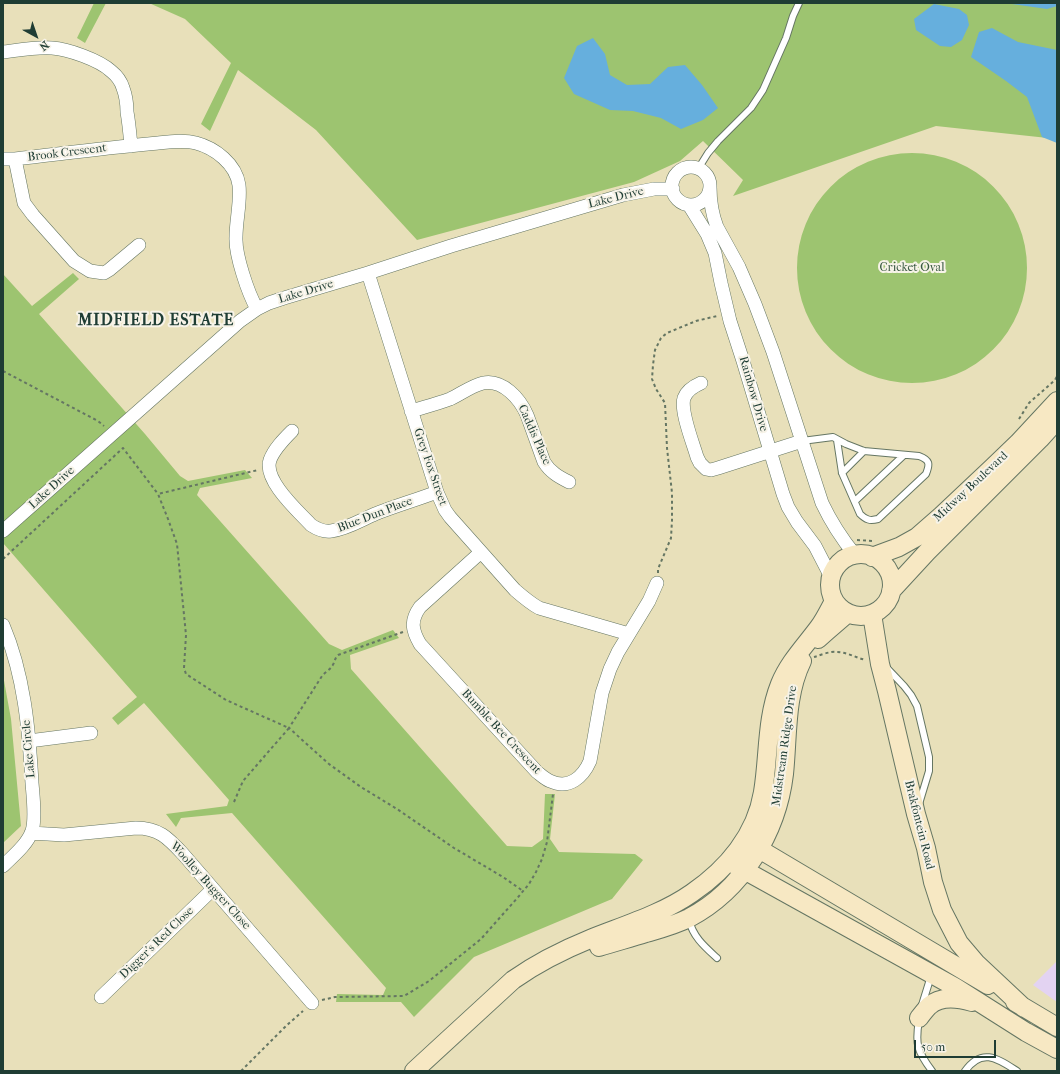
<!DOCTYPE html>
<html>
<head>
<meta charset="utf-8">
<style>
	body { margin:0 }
	#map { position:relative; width:1060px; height:1074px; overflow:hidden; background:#e8e0ba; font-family:"IM FELL French Canon",serif }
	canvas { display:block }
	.frame { position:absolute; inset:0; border:4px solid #1f3d34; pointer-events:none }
	.north { position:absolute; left:16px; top:16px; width:40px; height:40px; -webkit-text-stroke:3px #f7f3e8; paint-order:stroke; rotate:140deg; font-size:11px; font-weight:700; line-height:16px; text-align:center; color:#1f3d34 }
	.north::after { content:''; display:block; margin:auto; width:14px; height:18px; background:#1f3d34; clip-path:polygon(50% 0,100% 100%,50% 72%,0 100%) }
	.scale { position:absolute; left:914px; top:1040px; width:82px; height:18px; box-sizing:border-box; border:2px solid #1f3d34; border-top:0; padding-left:5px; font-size:12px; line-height:14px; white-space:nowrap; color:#1f3d34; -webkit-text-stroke:3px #f7f3e8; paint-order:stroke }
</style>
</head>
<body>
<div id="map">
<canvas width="1060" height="1074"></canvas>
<div class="frame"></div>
<div class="north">N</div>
<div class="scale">50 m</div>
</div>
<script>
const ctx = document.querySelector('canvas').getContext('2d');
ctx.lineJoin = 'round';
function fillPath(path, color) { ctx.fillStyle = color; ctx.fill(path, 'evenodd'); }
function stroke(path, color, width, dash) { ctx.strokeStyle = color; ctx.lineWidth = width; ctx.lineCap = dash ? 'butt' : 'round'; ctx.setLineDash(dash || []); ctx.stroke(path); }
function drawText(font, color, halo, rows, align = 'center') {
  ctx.font = font + ' "IM FELL French Canon",serif'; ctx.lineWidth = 4; ctx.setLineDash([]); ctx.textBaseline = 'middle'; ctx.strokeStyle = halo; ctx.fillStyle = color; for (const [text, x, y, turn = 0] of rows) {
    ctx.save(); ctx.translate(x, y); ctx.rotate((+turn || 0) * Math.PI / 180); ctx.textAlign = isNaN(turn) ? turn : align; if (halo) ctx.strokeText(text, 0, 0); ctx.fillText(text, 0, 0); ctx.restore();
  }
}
const built = new Path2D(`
	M1057,961V1002L1033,985Z`);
const green = new Path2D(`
	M94,3H106L85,43L77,38Z
	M149,3H1057V139L936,126L733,196L743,180L703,141L680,161L634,182L417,240L316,130L238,70L210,131L201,124L231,63L185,19Z
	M797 268a115 115 0 1 1 230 0a115 115 0 1 1-230 0Z
	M73,273L79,279L39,314L145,434L180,476L188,481L245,470L252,478L200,488L197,495L329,644L342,650L393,630L399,638L350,655L351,669L507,846L532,847L543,839L545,794H555L550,839L559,852L635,854L643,860L612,899L474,957L414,1017L401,1002H336L337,994L383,995L386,988L232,813L181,818L176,827L166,814L227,806L229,800L144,703L118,725L112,718L137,697L3,543V274L32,306Z
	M3,675L11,719L21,826L3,843Z`);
const water = new Path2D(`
	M1005,3H1057V6L1047,9Z
	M934,4L959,9L967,15L969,25L962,40L951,47L940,46L916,30L914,19Z
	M992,28L1018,42L1057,50V143L1042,137L1027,97L1006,81L971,57L979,32Z
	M593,38L605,54L610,75L627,85L650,84L668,67L685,65L702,85L718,108L703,120L681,129L661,118L633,111L610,110L574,94L564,78L577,46Z`);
const path = new Path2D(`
	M3,371L98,421L104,426
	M1019,419L1029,403L1055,380L1057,376
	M857,540L873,541
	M3,559L123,448L158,494
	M658,573V569L671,538L672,520V493L667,448L665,403L656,389L652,379L653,365L655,350L661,338L667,333L696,321L717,316
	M403,632L338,655C334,659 335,663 332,666C330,670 325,672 322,676L289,728L329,764L361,787L397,809L454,848L503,877L523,891
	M814,657C821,655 830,651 837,652C847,652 856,658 866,660
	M234,802L243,781L289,728L226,700L186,674L184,668L186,635L177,544L168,519L158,494L258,470
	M322,1000L335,997L404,996L429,981L481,939L519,896L529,884L536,872L542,859L547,842L553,794
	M241,1071L287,1025L303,1011`);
const lane = new Path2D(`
	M698,169L708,153L718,141L751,108L763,90L786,38L793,16L799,3
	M802,441L833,437L846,444L864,451L919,456C930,460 930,464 926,474L878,519C870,521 866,520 860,514L842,473L837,440
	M842,473L864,451
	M855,501L904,455
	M886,667L904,686L911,695L917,706L929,757V771L919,804
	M689,920C693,937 705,947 717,958
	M922,1005L931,976
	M919,1020C915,1044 917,1051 932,1071
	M965,1071C982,1047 998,1059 1017,1071`);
const street = new Path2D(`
	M3,52C19,50 36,47 52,48C68,49 99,60 111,71C116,75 121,81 123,88C126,96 127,104 127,112C129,123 130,135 131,146
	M3,159H15C59,154 104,148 148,144C163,143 181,139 196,143C215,148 236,164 239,185C241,202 236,220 236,237C235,255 248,293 257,309
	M15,159L24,203L33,215L74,261L90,271L104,273L109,270L139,245
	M672 186a19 19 0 1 1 38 0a19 19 0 1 1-38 0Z
	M710,187C710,201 712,214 717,227L739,267L755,304L773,352L822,503C831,522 842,539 855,555
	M689,205L707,234L715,253L721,283L730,321L743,361L783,494L788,507L797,522L815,546L831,577
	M368,273L437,492L445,510L450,517L515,590C523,597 530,603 539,608L629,634
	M701,383C694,386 687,390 684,398C680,411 693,443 697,457L700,463L706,469L711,470L718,468L802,441
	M411,411C424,407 437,404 450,399C461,394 471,386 483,383C503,379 520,399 527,415L544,462C550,472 559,477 569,482
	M292,431C284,439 274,449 270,460C263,480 298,511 311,525C317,529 324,532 331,531C347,529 361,520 375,514C395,506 416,500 437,492
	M3,531L240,321L257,309L269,303L284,298L368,273L451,246L623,195L654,189H673
	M481,552L420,607C410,621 412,630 420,644L537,772C541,775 545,779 550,781C569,790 583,777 590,761L602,693L610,669L618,652L649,601L657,583
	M3,625C24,674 29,729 32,783C33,796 36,819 32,831C27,845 13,856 3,866
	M29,741L91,733
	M31,833L64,835L136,828C159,828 168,838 183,854L312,1003
	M101,997L213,889`);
const secondary = new Path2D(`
	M830 585a31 31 0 1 1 62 0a31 31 0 1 1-62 0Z
	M872,557L899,547L917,537L941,516L993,467L1018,443L1057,401
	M891,591L927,552L1040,439L1057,420
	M872,614L880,664L887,691L916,814L926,848L933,882L942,910L959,943L976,963L1024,1008
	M818,639L827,631L848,613
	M748,844L759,849L988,985
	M735,865L955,987L1026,1032L1057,1049
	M599,947C615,942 630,938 646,933C660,929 675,925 689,918C742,890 777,833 784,774C788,736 785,696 802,661
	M1015,1002L1057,1027
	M919,1018C922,1014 926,1009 929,1006C941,995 958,998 972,1002
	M414,1071L513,980C537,963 563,950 590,939C625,925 662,914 692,893C727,869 756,835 763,792C769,756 766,719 780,684C789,662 805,646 819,627C825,619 829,610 834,601`);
const streetNames = [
	["Brook Crescent",67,153,-7],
	["Lake Drive",616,198,-14],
	["Lake Drive",306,292,-17],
	["Rainbow Drive",753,394,74],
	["Caddis Place",534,435,66],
	["Grey Fox Street",430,467,71],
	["Midway Boulevard",971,487,-43],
	["Lake Drive",52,488,-42],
	["Blue Dun Place",375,515,-21],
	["Bumble Bee Crescent",501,732,47],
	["Midstream Ridge Drive",785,746,-82],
	["Lake Circle",29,749,-95],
	["Brakfontein Road",919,825,76],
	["Woolley Bugger Close",210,886,48],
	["Digger's Red Close",157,943,-44]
];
const parkNames = [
	["Cricket Oval",912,268]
];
const districtNames = [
	["MIDFIELD ESTATE",156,321]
];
fillPath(built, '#e3d3f2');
fillPath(green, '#9dc470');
fillPath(water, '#66afdd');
stroke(lane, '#657663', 8);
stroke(street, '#657663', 14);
stroke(secondary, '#657663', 20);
stroke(path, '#657663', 2, [3, 3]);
stroke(lane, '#fff', 6);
stroke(street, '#fff', 13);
stroke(secondary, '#f7e8c3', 18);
drawText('12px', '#1f3d34', '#f7f3e8', streetNames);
drawText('12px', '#385840', '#f7f3e8', parkNames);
ctx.letterSpacing = '1px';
drawText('bold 16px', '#1f3d34', '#f7f3e8', districtNames);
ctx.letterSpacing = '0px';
</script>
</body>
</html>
